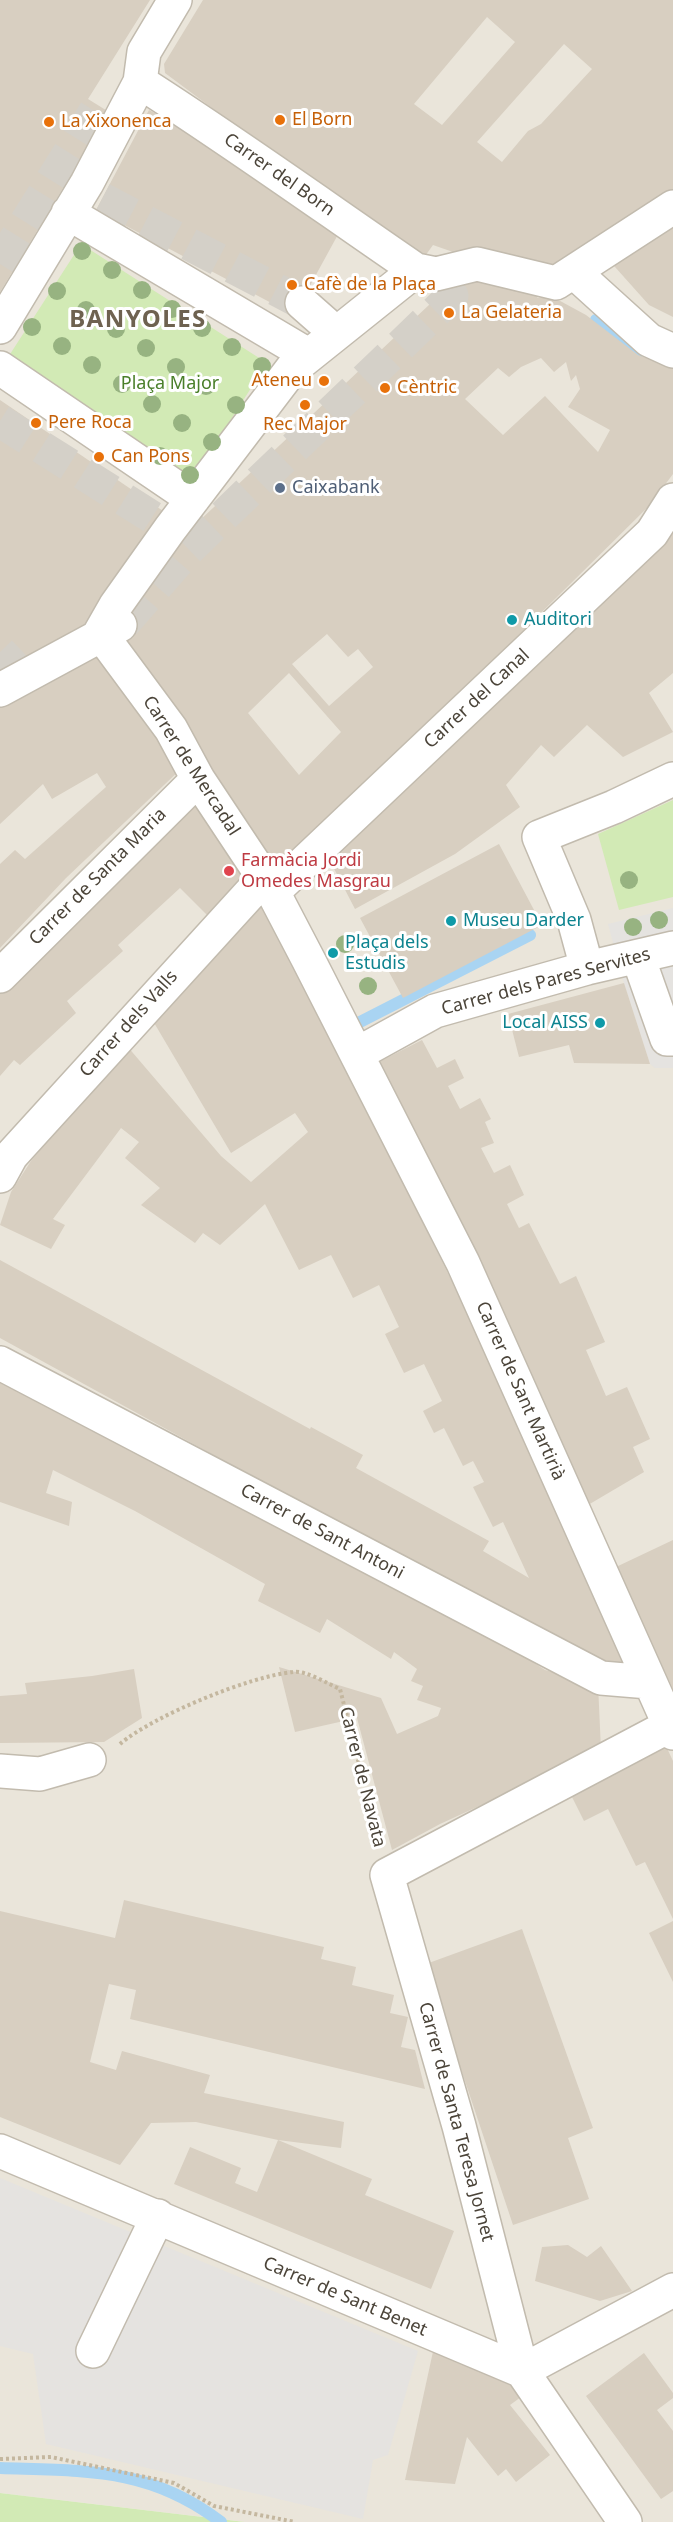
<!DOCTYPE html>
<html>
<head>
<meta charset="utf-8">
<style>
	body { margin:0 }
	canvas { display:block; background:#f6f3ec }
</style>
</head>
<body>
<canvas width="673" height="2522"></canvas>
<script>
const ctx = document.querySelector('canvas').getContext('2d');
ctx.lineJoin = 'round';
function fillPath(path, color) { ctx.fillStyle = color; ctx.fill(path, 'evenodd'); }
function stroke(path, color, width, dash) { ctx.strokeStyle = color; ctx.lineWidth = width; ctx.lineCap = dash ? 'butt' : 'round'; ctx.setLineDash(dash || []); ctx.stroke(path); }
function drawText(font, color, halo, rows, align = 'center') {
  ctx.font = font + ' "Noto Sans",sans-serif'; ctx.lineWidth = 6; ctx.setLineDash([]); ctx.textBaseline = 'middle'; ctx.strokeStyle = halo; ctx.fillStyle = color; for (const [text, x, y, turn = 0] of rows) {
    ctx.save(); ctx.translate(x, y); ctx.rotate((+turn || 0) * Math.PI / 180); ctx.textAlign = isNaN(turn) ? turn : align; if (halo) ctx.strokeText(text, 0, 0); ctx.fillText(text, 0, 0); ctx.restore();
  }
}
const residential = new Path2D(`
	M0,0H673V2522H245L0,2493Z`);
const green = new Path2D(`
	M81,244L267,363L191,482L5,362Z
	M673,800V897L619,910L598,834Z
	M0,2493L245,2522H0Z`);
const parking = new Path2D(`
	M673,908V1068H655L650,1064L624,983L608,924Z
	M0,2178L418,2351L388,2455L373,2460L363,2519L46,2444L33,2354L0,2346Z`);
const stream = new Path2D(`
	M596,320L638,352
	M358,1023L530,935
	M0,2468C86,2471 149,2467 221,2522`);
const building = new Path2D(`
	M0,0H150L88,99L109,112L0,292Z
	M203,0H673V192L546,276L480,247L473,259L433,245L420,263L165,73L164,64ZM487,17L515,42L442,125L414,104ZM564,44L592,69L541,124L528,131L502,162L477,142Z
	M149,110L211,144L341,229L294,315L96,210Z
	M673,212V317L649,305L607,258Z
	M467,275L541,293L537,298L551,296L586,315L638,355L673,368V474L649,506L276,875L127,649L121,631L153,577L197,523L446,289ZM541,358L554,372L566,362L571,381L576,375L580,389L568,407L610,430L598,452L545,396L503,435L465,399L498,368L509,377L521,367ZM327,634L348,657L358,649L373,667L329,706L292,664ZM289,673L341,732L299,775L248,713Z
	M0,400L169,515L87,630L0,685Z
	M673,520V673L649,693L673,732L623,757L587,725L554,757L541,745L506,785L520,807L455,854L355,909L328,857Z
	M95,642L183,767L66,878L0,948V864L15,850L25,859L106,787L97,773L52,799L43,784L0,824V696Z
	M199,787L251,869L207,915L180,888L118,945L123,951L67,1001L76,1013L20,1065L14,1060L0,1076V991Z
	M499,844L542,925L403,998L360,918Z
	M256,896L333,1042L503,1384L629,1659L606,1670L0,1338V1260L310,1429L311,1427L363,1455L356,1468L489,1541L483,1551L529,1578L503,1522L493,1527L473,1487L484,1482L473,1461L463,1466L444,1428L434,1433L423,1411L442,1401L424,1364L404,1373L385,1334L399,1327L379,1285L353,1298L331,1255L299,1270L265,1204L220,1245L203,1233L195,1243L141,1205L160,1188L125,1158L139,1142L121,1128L53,1219L65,1225L51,1249L0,1225L11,1192L31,1161L127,1046L221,1156L251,1182L308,1132L295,1113L231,1153L153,1021Z
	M624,983L650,1064L574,1063L569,1045L519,1057L508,1014Z
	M422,1040L437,1068L455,1059L464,1078L448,1086L460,1109L480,1098L491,1119L485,1122L494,1143L481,1148L494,1173L510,1165L524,1195L507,1204L519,1228L529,1223L560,1284L576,1276L605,1342L586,1350L606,1396L627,1387L650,1439L633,1447L644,1472L588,1505L375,1064Z
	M0,1373L493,1636L545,1670L598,1684L601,1750L440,1824L392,1850L357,1718L295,1732L279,1667L381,1698L397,1734L438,1716L441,1708L417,1700L423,1686L411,1681L417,1669L394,1652L391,1659L327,1619L320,1633L258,1601L265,1584L135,1511L53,1470L46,1493L72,1502L69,1526L0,1502Z
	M673,1540V1689L616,1567Z
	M134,1669L142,1718L104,1742L0,1743V1696L27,1694L25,1683L92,1676Z
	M665,1744L673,1761V1919L645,1862L636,1866L608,1809L584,1821L569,1791Z
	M124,1900L324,1947L321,1959L356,1967L352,1985L394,1995L390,2013L408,2017L401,2047L415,2050L425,2089L130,2019L136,1990L109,1984L90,2062L116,2070L122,2051L210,2075L204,2093L344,2122L341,2148L278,2140L196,2122L151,2123L120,2165L0,2117V1911L115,1938Z
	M673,1921V1982L649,1933Z
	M522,1929L593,2128L568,2138L589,2199L513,2225L426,1964Z
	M278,2140L372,2179L365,2195L454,2231L431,2289L174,2184L190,2147L241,2168L235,2183L257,2192Z
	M568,2245L587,2257L601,2246L632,2291L600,2301L535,2281L542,2247Z
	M434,2347L506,2376L521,2397L510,2405L550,2455L516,2482L506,2469L498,2476L467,2437L455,2484L405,2480Z
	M644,2353L673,2393V2398L657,2410L673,2431V2491L661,2499L586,2396Z`);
const minorTunnel = new Path2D(`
	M102,199L302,303
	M0,264L99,105
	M0,421L163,524
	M124,623L188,550L452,296L446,289
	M0,652L20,673`);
const path = new Path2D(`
	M120,1744C153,1716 250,1676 293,1672C306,1670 328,1684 340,1689L378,1839
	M0,2459L51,2457L174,2483L214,2506L295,2522`);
const minor = new Path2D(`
	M140,82C234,142 324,207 416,270L436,274L477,264L556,283L673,207
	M68,213L308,355
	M574,272L649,340L673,351
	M302,303L336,333
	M0,327L87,183L140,82L144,52L175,0
	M0,368L193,499
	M100,633L171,729L198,779L273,892L308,959L463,1263L673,1733
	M100,633L116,605L170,529L291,370L416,270
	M0,690L120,625
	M273,892L652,533L673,500
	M638,957L667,1039H673
	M587,968L574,920L539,837L614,807L673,779
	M0,976L198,779
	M357,1054L435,1011L587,968L673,948
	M0,1176L11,1156L264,878
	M0,1363L601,1678L649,1682
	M0,1771L40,1774L89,1760
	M0,2151L522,2371L625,2522
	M93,2351L158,2216
	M522,2371L459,2126L387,1875L669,1726
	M522,2371L673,2290`);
const trees = [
	[82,251],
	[112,270],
	[142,290],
	[57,291],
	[172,309],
	[86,310],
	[32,327],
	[202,328],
	[116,329],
	[62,346],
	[232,347],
	[146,348],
	[92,365],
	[262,366],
	[176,367],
	[122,384],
	[206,386],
	[152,404],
	[236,405],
	[182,423],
	[212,442],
	[160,456],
	[190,475],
	[629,880],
	[659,920],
	[633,927],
	[345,944],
	[368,986]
];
const markers = [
	[280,120,6,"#e8710a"],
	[49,122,6,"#e8710a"],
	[292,285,6,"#e8710a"],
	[449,313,6,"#e8710a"],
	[324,381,6,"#e8710a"],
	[385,388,6,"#e8710a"],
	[305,405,6,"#e8710a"],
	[36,423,6,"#e8710a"],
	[99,457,6,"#e8710a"],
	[280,488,6,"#5c6f8a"],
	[512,620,6,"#0f9aa8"],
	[229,871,6,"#e0444e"],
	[451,921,6,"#0f9aa8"],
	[333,953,6,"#0f9aa8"],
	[600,1023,6,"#0f9aa8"]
];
const foodNames = [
	["El Born",292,120],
	["La Xixonenca",61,122],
	["Cafè de la Plaça",304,285],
	["La Gelateria",461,313],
	["Ateneu",312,381,"right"],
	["Cèntric",397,388],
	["Pere Roca",48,423],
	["Rec Major",305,425,"center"],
	["Can Pons",111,457]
];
const streetNames = [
	["Carrer del Born",279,175,35],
	["Carrer del Canal",477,699,-43],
	["Carrer de Mercadal",191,766,57],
	["Carrer de Santa Maria",98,877,-45],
	["Carrer dels Pares Servites",546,982,-15],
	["Carrer dels Valls",129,1024,-48],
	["Carrer de Sant Martirià",520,1391,66],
	["Carrer de Sant Antoni",322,1532,28],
	["Carrer de Navata",362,1777,76],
	["Carrer de Santa Teresa Jornet",456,2122,75],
	["Carrer de Sant Benet",345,2297,23]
];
const parkNames = [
	["Plaça Major",170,384]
];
const serviceNames = [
	["Caixabank",292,488]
];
const cultureNames = [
	["Auditori",524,620],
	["Museu Darder",463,921],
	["Plaça dels",345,943],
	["Estudis",345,964],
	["Local AISS",588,1023,"right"]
];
const healthNames = [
	["Farmàcia Jordi",241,861],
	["Omedes Masgrau",241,882]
];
const districtNames = [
	["BANYOLES",138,320]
];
fillPath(residential, '#eae5da');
fillPath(green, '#d2eab5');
fillPath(parking, '#e5e3e0');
stroke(stream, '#a9d4f2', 12);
fillPath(building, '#d8cfc1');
stroke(minorTunnel, '#d4d0c8', 33, [33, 16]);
stroke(minor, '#c2bbae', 36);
stroke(path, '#c4b79f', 4, [3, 3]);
stroke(minor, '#fff', 33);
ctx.fillStyle = '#97b381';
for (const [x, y] of trees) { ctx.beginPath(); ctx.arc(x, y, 9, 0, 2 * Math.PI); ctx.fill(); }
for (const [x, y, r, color] of markers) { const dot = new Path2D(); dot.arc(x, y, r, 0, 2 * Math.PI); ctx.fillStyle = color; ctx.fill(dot); stroke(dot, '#fff', 2); }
drawText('18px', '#c56008', '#fff', foodNames, 'left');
drawText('18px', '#4b4439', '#fff', streetNames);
drawText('18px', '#4a7f2a', '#fff', parkNames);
drawText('18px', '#4e5e75', '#fff', serviceNames, 'left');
drawText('18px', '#0d838f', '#fff', cultureNames, 'left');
drawText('18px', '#be3a42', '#fff', healthNames, 'left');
ctx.letterSpacing = '1.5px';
drawText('bold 24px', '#6e6250', '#fff', districtNames);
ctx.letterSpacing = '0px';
</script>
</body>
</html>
